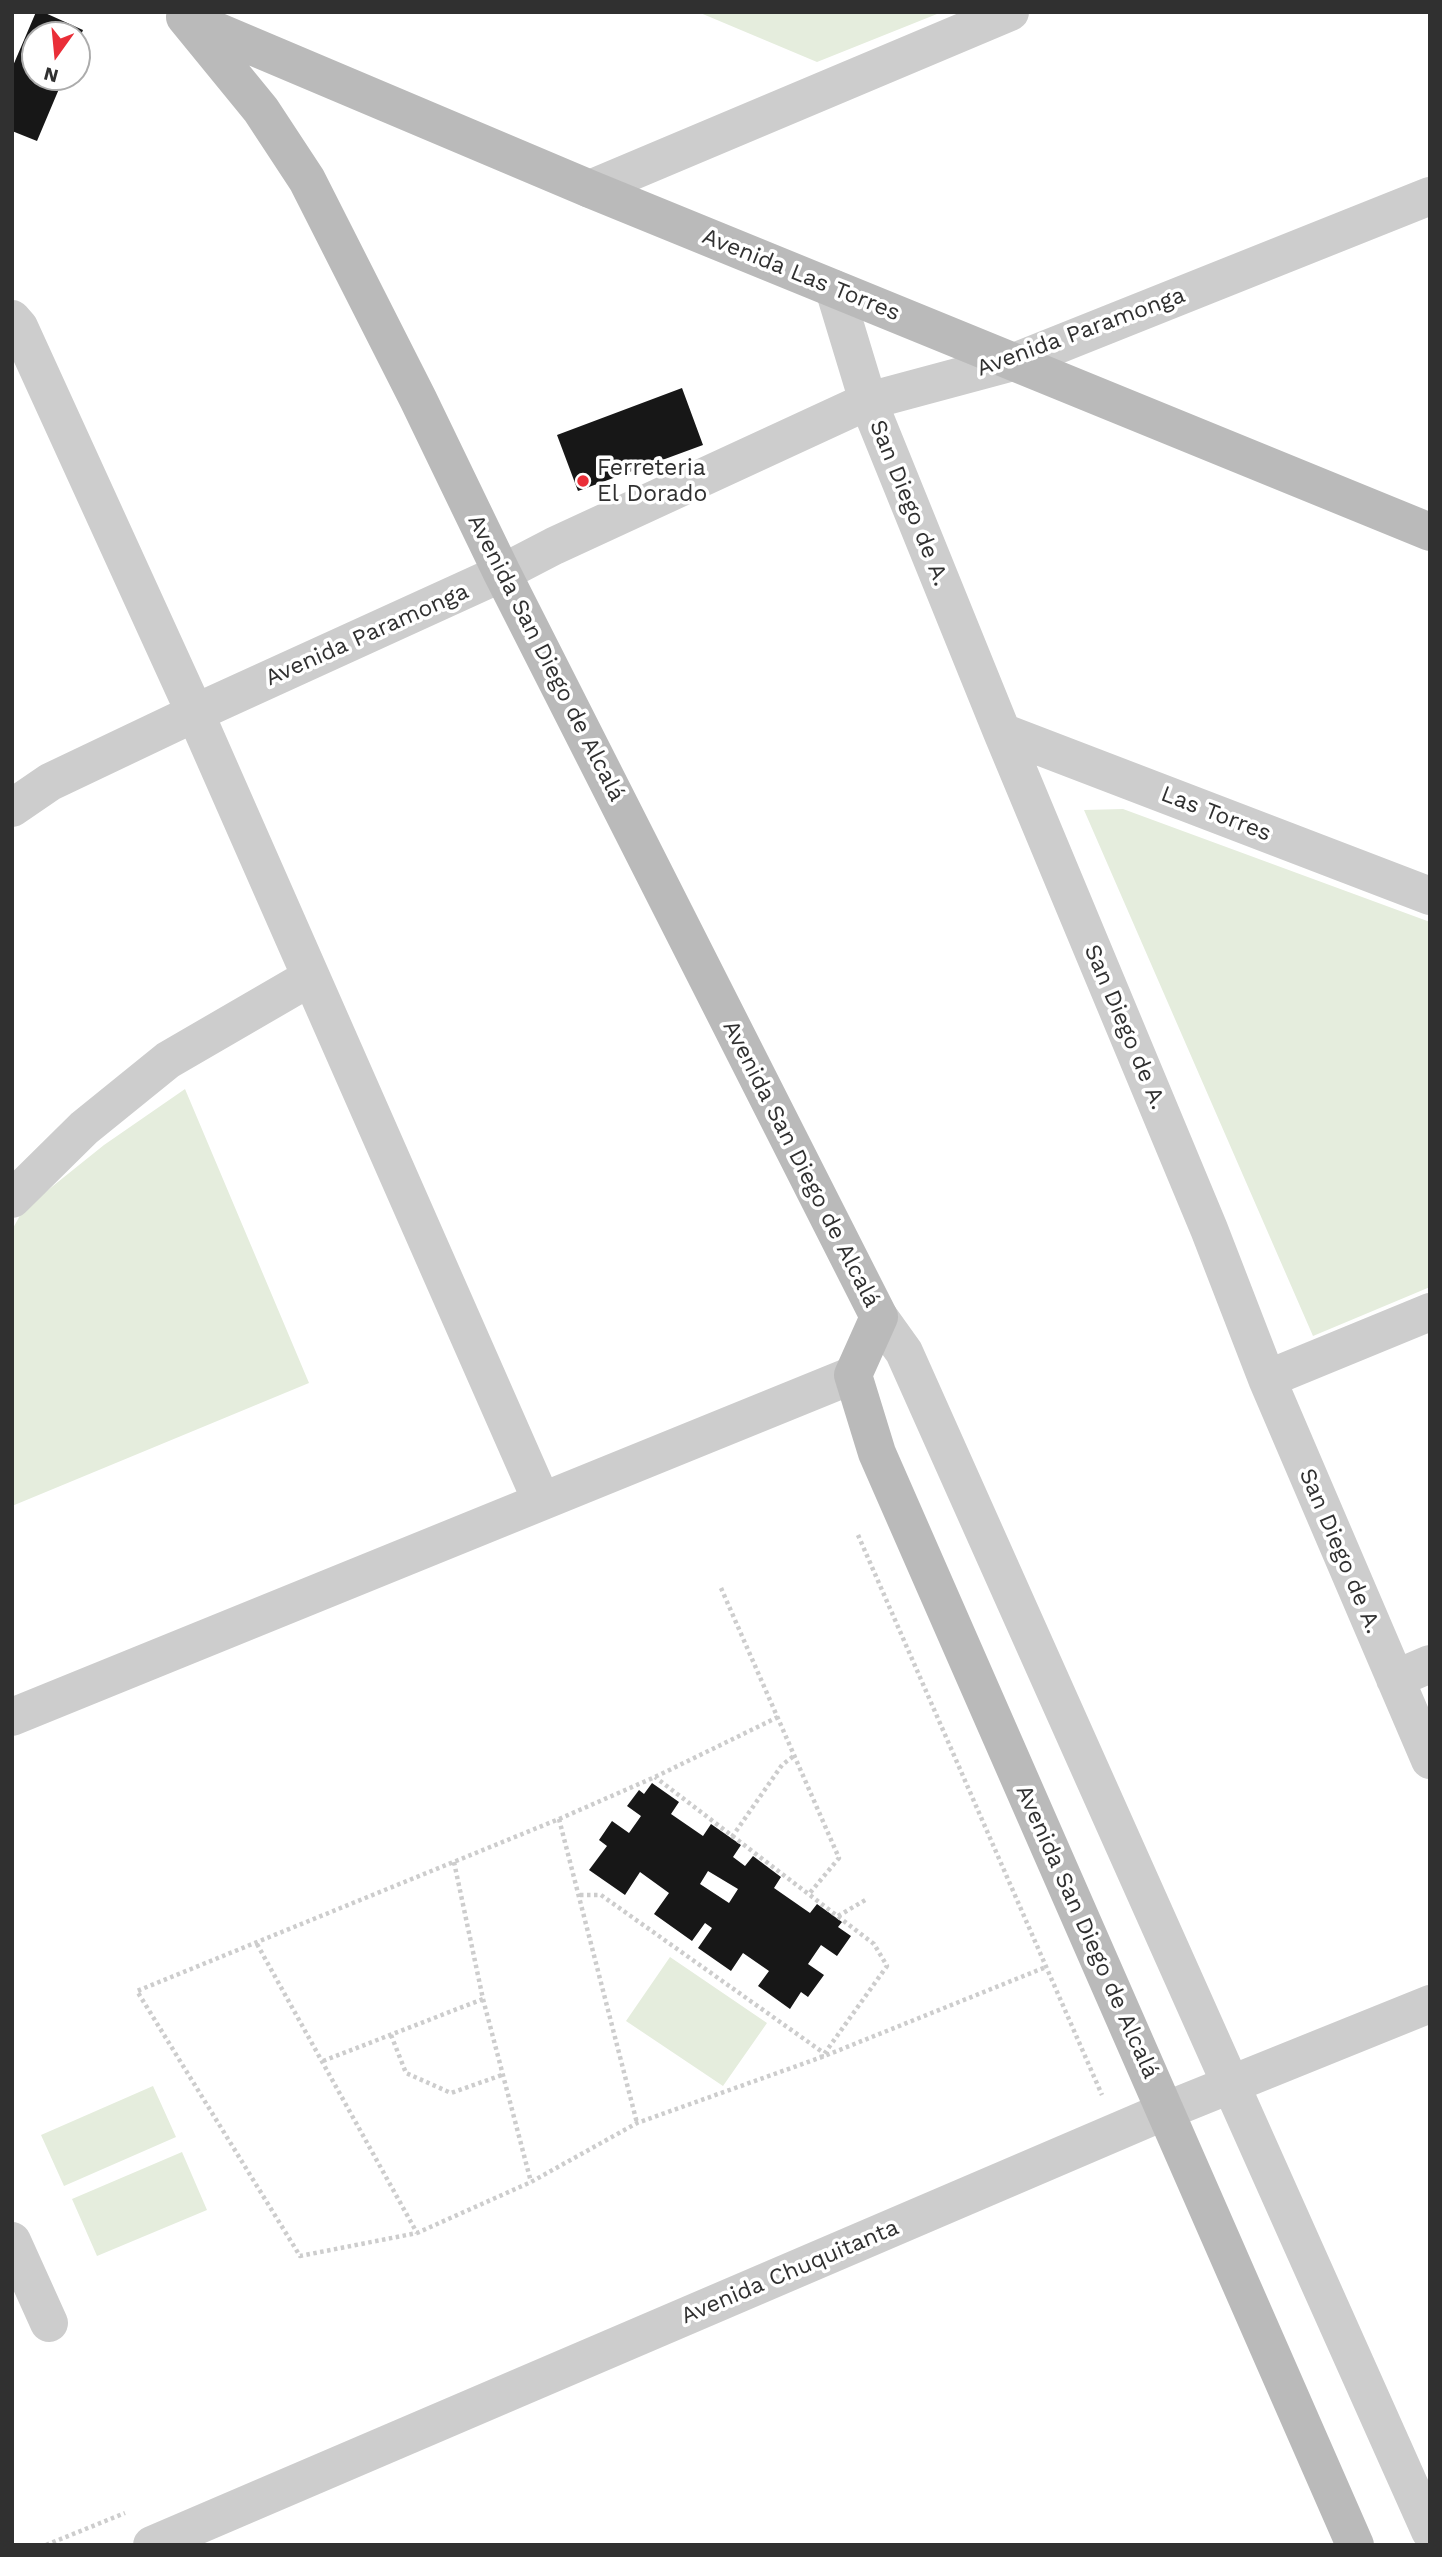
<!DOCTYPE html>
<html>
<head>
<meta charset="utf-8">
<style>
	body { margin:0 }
	#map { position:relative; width:1442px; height:2557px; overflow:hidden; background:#fff; font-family:"Work Sans",sans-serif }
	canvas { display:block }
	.frame { position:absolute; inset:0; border:14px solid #303030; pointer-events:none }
	.north { position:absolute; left:21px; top:21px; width:70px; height:70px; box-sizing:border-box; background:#fff; border:2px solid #acacac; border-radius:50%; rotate:195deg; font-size:19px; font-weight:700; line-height:28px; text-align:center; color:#303030 }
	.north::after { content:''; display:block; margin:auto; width:24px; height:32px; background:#ea2e38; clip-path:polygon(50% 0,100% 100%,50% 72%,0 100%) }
</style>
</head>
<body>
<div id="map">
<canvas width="1442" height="2557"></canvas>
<div class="frame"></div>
<div class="north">N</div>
</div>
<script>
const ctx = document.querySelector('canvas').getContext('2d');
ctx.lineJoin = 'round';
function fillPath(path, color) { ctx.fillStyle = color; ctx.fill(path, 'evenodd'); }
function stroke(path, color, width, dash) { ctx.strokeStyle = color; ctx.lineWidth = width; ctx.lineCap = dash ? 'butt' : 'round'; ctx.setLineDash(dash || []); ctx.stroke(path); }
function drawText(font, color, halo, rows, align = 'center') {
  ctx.font = font + ' "Work Sans",sans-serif'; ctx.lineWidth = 7; ctx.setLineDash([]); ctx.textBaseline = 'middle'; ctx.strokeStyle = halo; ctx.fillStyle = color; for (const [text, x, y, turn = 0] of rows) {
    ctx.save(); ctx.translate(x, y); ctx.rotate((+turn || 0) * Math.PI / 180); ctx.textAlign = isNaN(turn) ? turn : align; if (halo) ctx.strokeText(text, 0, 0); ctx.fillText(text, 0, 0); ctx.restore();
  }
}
const green = new Path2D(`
	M698,12H942L817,62Z
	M1123,809L1430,922V1287L1313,1336L1084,810Z
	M185,1089L309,1383L12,1506V1230L23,1210L104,1145Z
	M670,1957L767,2023L723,2086L626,2021Z
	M153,2086L176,2137L64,2186L41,2135Z
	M182,2152L207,2210L97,2256L72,2199Z`);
const building = new Path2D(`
	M36,12H43L83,30L77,45V35H35V77H64L37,141L12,131V68Z
	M682,388L703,445L578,491L557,435Z
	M652,1783L679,1802L671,1814L703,1836L711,1824L741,1845L733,1857L745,1866L753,1856L781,1877L774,1888L810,1913L817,1904L842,1922L838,1927L851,1936L837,1956L821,1945L808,1964L824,1975L808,1997L801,1992L790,2009L758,1986L769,1971L743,1953L731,1971L698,1948L712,1928L705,1923L692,1941L654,1914L669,1893L640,1872L625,1895L589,1870L607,1846L599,1840L612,1821L629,1833L641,1816L627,1806L639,1790L644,1794ZM708,1871L738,1889L729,1903L700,1884Z`);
const path = new Path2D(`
	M858,1535L1102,2095
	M721,1588L839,1858L809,1894
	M778,1717L655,1777L559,1819L137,1991L300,2256L417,2233L531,2182L637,2123L822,2057L1046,1967
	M559,1819L637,2123
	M732,1837L782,1765L795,1755
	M454,1862L483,1999L531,2182
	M580,1895H601L821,2051L822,2057L887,1966L874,1944L655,1777
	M838,1916L867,1899
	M257,1944L417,2233
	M391,2035L406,2073L451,2093L502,2075
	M323,2061L483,1999
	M46,2545L125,2513`);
const street = new Path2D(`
	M590,189L1010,12
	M834,289L868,401L1002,732L1209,1229L1267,1379L1430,1760
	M12,319L19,327L195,713L541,1500
	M1002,732L1430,896
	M12,808L50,782L195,713L502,573L554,546L868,401L1017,361L1430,196
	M12,1199L84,1128L168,1060L311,977
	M879,1317L904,1352L1430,2531
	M1267,1379L1430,1312
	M1395,1679L1430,1664
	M12,1717L853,1375
	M12,2241L49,2323
	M152,2545L1165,2111L1430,2004`);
const secondary = new Path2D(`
	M185,17L261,110L307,180L418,399L502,573L879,1317L853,1375L877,1453L1355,2545
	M195,22L590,189L1430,532`);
const markers = [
	[583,481,7,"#ea2e38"]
];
const streetNames = [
	["Avenida Las Torres",801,275,22],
	["Avenida Paramonga",1081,332,-20],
	["San Diego de A.",909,503,68],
	["Avenida Paramonga",367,635,-24],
	["Avenida San Diego de Alcalá",546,658,63],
	["Las Torres",1216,814,21],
	["San Diego de A.",1125,1027,67],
	["Avenida San Diego de Alcalá",801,1164,63],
	["San Diego de A.",1340,1551,67],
	["Avenida San Diego de Alcalá",1087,1932,66],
	["Avenida Chuquitanta",790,2272,-23]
];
const poiNames = [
	["Ferreteria",597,468],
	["El Dorado",597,494]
];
fillPath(green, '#e5eddd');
fillPath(building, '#171717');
stroke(path, '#cdcdcd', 4.5, [3.5, 3.5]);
stroke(street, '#cdcdcd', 38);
stroke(secondary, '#bababa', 38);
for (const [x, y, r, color] of markers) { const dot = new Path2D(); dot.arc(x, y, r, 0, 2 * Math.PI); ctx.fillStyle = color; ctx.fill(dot); stroke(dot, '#fff', 2.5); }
drawText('23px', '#303030', '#fff', streetNames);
drawText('23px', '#303030', '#fff', poiNames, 'left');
</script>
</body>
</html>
